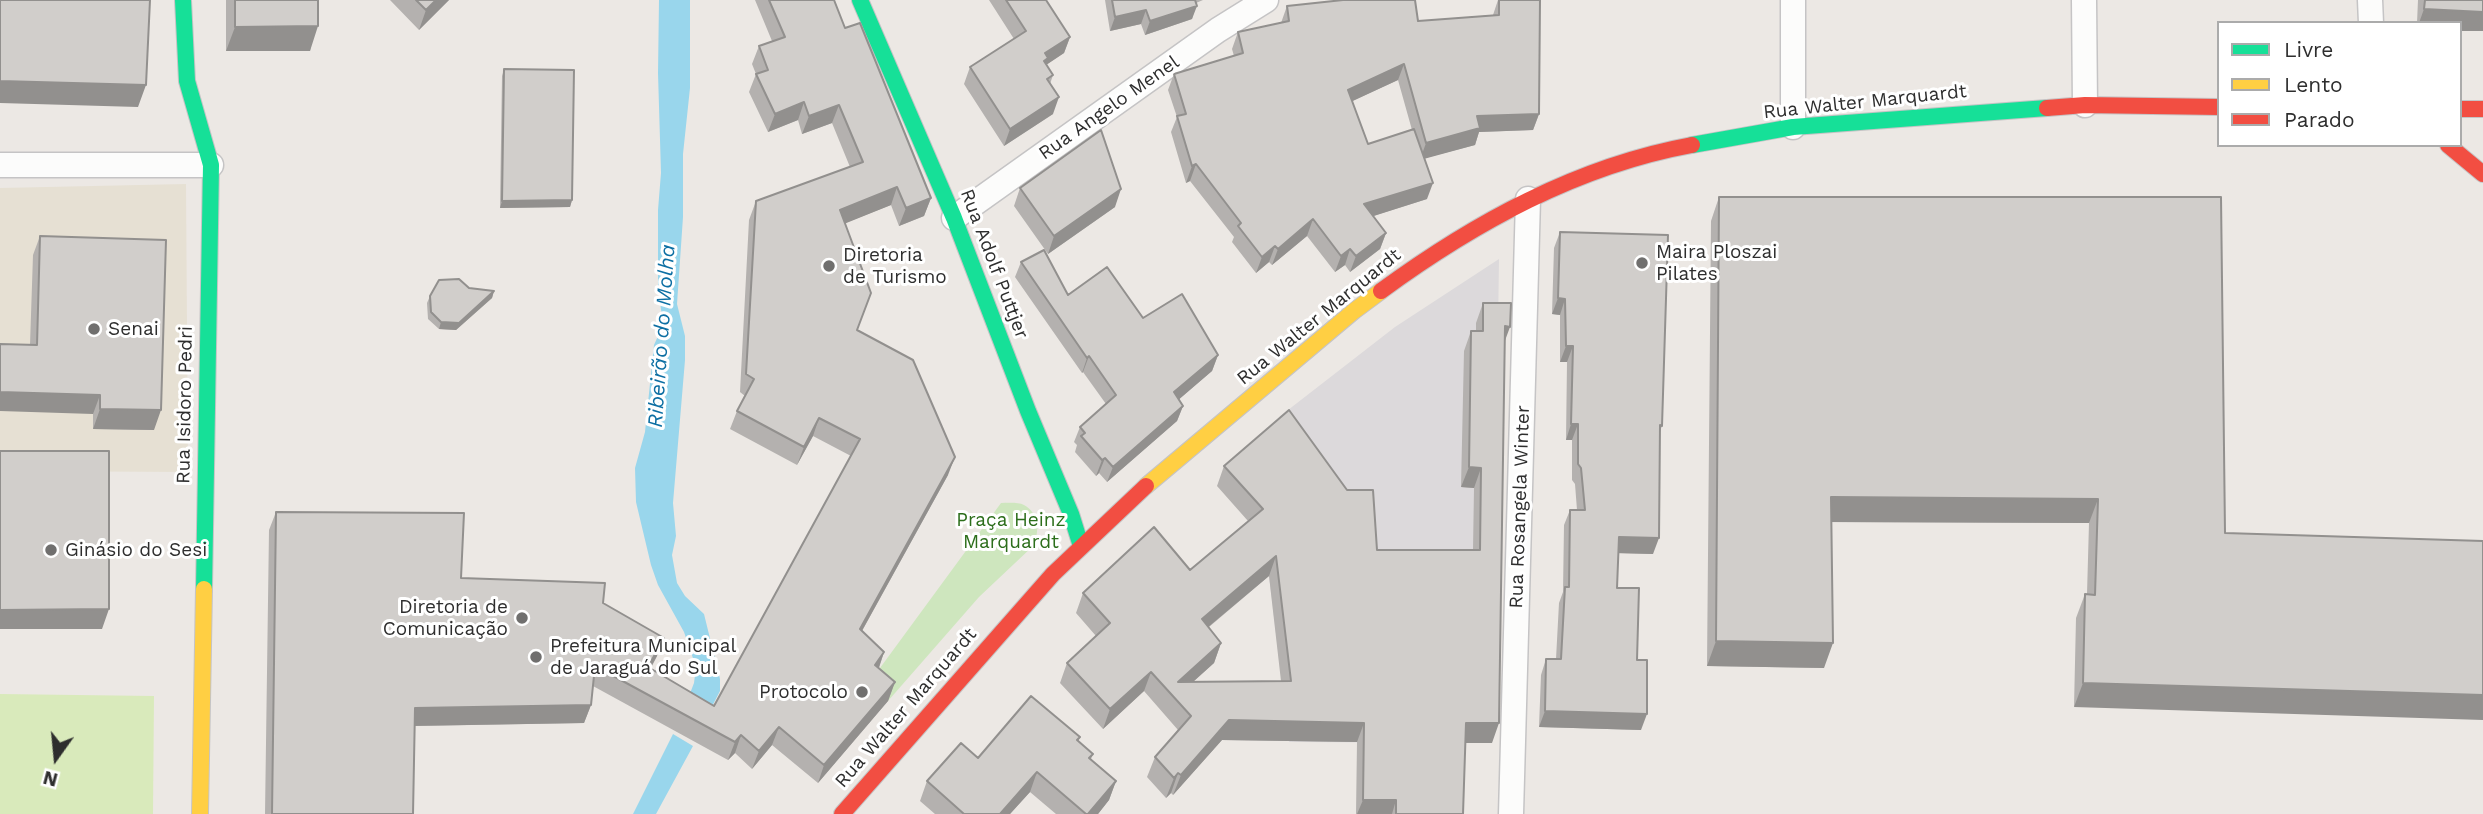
<!DOCTYPE html>
<html>
<head>
<meta charset="utf-8">
<style>
	body { margin:0 }
	#map { position:relative; width:2483px; height:814px; overflow:hidden; background:#ece8e4; font-family:"Work Sans",sans-serif }
	canvas { display:block }
	.legend { position:absolute; left:2217px; top:21px; width:245px; height:126px; box-sizing:border-box; background:#fff; border:2px solid #ababab; margin:0; padding:9px 12px; list-style:none; font-size:21px; color:#2e2e2e }
	.legend li { display:flex; align-items:center; gap:14px; height:35px }
	.legend b { width:35px; border:2px solid #ababab }
	.north { position:absolute; left:21px; top:723px; width:70px; height:70px; -webkit-text-stroke:5px #fff; paint-order:stroke; rotate:195deg; font-size:19px; font-weight:700; line-height:28px; text-align:center; color:#2e2e2e }
	.north::after { content:''; display:block; margin:auto; width:24px; height:32px; background:#2e2e2e; clip-path:polygon(50% 0,100% 100%,50% 72%,0 100%) }
</style>
</head>
<body>
<div id="map">
<canvas width="2483" height="814"></canvas>
<ul class="legend">
<li><b style="height:9px;background:#16e098"></b>Livre</li>
<li><b style="height:9px;background:#ffcf43"></b>Lento</li>
<li><b style="height:9px;background:#f24e42"></b>Parado</li>
</ul>
<div class="north">N</div>
</div>
<script>
const ctx = document.querySelector('canvas').getContext('2d');
ctx.lineJoin = 'round';
function fillPath(path, color) { ctx.fillStyle = color; ctx.fill(path, 'evenodd'); }
function stroke(path, color, width, dash) { ctx.strokeStyle = color; ctx.lineWidth = width; ctx.lineCap = dash ? 'butt' : 'round'; ctx.setLineDash(dash || []); ctx.stroke(path); }
function drawText(font, color, halo, rows, align = 'center') {
  ctx.font = font + ' "Work Sans",sans-serif'; ctx.lineWidth = 6; ctx.setLineDash([]); ctx.textBaseline = 'middle'; ctx.strokeStyle = halo; ctx.fillStyle = color; for (const [text, x, y, turn = 0] of rows) {
    ctx.save(); ctx.translate(x, y); ctx.rotate((+turn || 0) * Math.PI / 180); ctx.textAlign = isNaN(turn) ? turn : align; if (halo) ctx.strokeText(text, 0, 0); ctx.fillText(text, 0, 0); ctx.restore();
  }
}
const industrial = new Path2D(`
	M1499,259L1492,743L1289,742L1269,576L1340,510L1279,417L1395,327Z`);
const education = new Path2D(`
	M186,184L188,472L0,471V188Z`);
const green = new Path2D(`
	M1001,503C1008,503 1018,502 1024,505C1040,514 1040,534 1032,547L979,597L888,701L869,683Z`);
const pitch = new Path2D(`
	M0,694L154,696L153,814H0Z`);
const water = new Path2D(`
	M659,0H690V88L683,154V217L677,304L685,336V360L673,503L676,536L672,555L677,583L685,596L704,614L720,679V691L706,718L686,704L694,683L696,667L684,632L658,585L651,565L636,502L635,468L645,432L654,345L663,325L658,286V210L661,173L658,73Z
	M673,734L693,746L656,814H633Z`);
const street = new Path2D(`
	M1793,0V127
	M2084,0L2085,105
	M2370,0L2371,23
	M0,165H211
	M954,218L1218,30L1266,0
	M1511,814L1528,199`);
const fast = new Path2D(`
	M183,0L187,81L211,165L204,589
	M860,0L954,218L1028,411L1071,514L1081,546
	M1692,145L1793,127L2047,108`);
const slow = new Path2D(`
	M1146,486L1354,311L1381,291
	M200,814L204,589`);
const jam = new Path2D(`
	M2047,108L2085,105L2219,107
	M2460,109H2483
	M2448,145L2483,174
	M1381,291C1474,223 1577,166 1692,145
	M842,814L1053,574L1146,486`);
const wall = new Path2D(`
	M226,0H318L310,51H226Z
	M390,0H449L419,30Z
	M755,0H834L845,28L931,198L924,216L899,226L891,205L845,223L857,330L948,475L862,631L884,652L879,668L895,682L888,701L818,783L772,745L752,769L735,753L728,760L593,686L591,705L584,723L415,726L413,814H265L269,530L276,512L461,578L603,603L657,656L651,668L714,706L851,456L813,436L797,465L730,429L737,411L745,396L740,392L749,220L756,201L850,167L832,123L802,134L798,120L768,132L749,92L756,74L752,64L759,46L772,41Z
	M989,0H1046L1070,37L1064,53L1046,65L1053,75L1050,84L1053,114L1004,146L964,84L970,67L1014,39Z
	M1105,0H1203L1196,3L1192,19L1145,35L1141,24L1110,31Z
	M1498,0H1540L1539,114L1533,130L1479,132L1475,145L1425,158L1427,199L1373,216L1386,233L1380,249L1350,272L1345,265L1335,272L1307,236L1272,265L1269,262L1256,273L1232,242L1234,237L1190,181L1186,183L1171,132L1177,117L1168,90L1174,74L1234,56L1232,49L1238,32L1281,23L1287,6L1418,21L1493,15ZM1398,80L1412,130L1368,144L1352,101Z
	M2418,0H2483V31H2460V23H2417Z
	M504,69L572,200L570,207L500,208L502,76Z
	M1020,188L1115,207L1048,254L1014,206Z
	M1719,197L2225,533L2074,707L2076,618L2085,594H2087L2089,523L1831,522L1824,668L1707,666L1711,221Z
	M1560,232L1662,426L1660,431L1653,554L1618,553L1617,588L1637,660L1641,730L1539,727L1541,675L1546,659H1556L1559,603L1563,592L1564,525L1570,510H1577L1575,484L1572,480V440H1566L1567,362H1560V315L1552,314L1554,248Z
	M40,236L154,430L93,429V414L30,345L33,255Z
	M1021,262L1068,295L1143,318L1218,355L1212,371L1179,399L1183,406L1177,421L1107,482L1099,473L1096,476L1075,452L1077,445L1074,442L1080,427L1106,404L1083,372L1082,373L1015,277Z
	M469,288L494,291L492,298L456,330L439,329L428,319L427,303L430,296Z
	M1483,303L1505,341L1492,743H1465L1463,814H1356L1357,742L1222,740L1173,795L1171,793L1166,798L1147,777L1155,757L1178,730L1144,691L1103,729L1060,683L1067,663L1096,636L1076,613L1083,593L1190,570L1248,521L1217,486L1224,466L1377,550H1473L1474,488L1461,487L1464,351L1471,331H1476V323ZM1269,576L1281,681L1193,682L1214,663L1221,643L1209,627Z
	M1080,737L1078,742L1093,754L1091,759L1116,781L1109,800L1098,814H1056L1030,792L1010,814H935L920,801L927,781L978,758Z`);
const shadedWall = new Path2D(`
	M436,0H449L419,30L426,10Z
	M1197,6L1192,19L1145,35L1150,21Z
	M2424,9L2483,12V31H2460V23H2419Z
	M1146,10L1141,24L1110,31L1115,17Z
	M318,26L310,51H226L235,27Z
	M1070,37L1064,53L1046,65L1042,75L1045,53Z
	M1404,64L1398,80L1342,106L1348,90Z
	M0,81L146,85L138,107L0,103Z
	M1059,97L1053,114L1004,146L1010,129Z
	M804,102L798,120L768,132L775,114Z
	M839,105L832,123L802,134L809,116Z
	M1539,114L1533,130L1479,132L1475,145L1420,160L1426,143L1477,116Z
	M1196,164L1190,181L1186,183L1192,166Z
	M1433,183L1427,199L1358,221L1364,204Z
	M897,187L891,205L834,228L840,210Z
	M1121,189L1115,207L1048,254L1054,236Z
	M931,198L924,216L899,226L906,208Z
	M572,200L570,207L500,208L502,201Z
	M1313,219L1307,236L1272,265L1278,249Z
	M1386,233L1380,249L1350,272L1356,256Z
	M1275,246L1269,262L1256,273L1262,257Z
	M1350,249L1345,265L1335,272L1341,256Z
	M494,291L492,298L456,330L439,329L441,322Z
	M1558,298L1565,299L1560,315L1552,314Z
	M1505,326L1510,327L1503,346Z
	M1566,346H1573L1567,362H1560Z
	M1218,355L1212,371L1169,408L1174,392Z
	M1089,356L1083,372L1082,373L1087,358Z
	M0,392L100,395L93,414L0,411Z
	M1183,406L1177,421L1107,482L1113,467Z
	M100,409L161,410L154,430L93,429Z
	M819,418L813,436L797,465L804,447Z
	M1571,424H1578L1572,440H1566Z
	M955,457L948,475L853,647L860,629Z
	M1105,458L1099,473L1096,476L1102,460Z
	M1469,467L1481,468L1474,488L1461,487Z
	M1831,497L2098,499L2089,523L1822,522Z
	M1619,537L1659,538L1653,554L1613,553Z
	M1276,556L1269,576L1195,638L1202,619Z
	M109,609L102,629H0V610Z
	M664,638L657,656L641,685L648,667Z
	M1716,641L1833,643L1824,668L1707,666Z
	M1221,643L1214,663L1175,698L1178,682Z
	M884,652L878,670L875,665Z
	M1151,672L1144,691L1103,729L1110,709Z
	M895,682L888,701L818,783L824,765Z
	M2083,683L2483,695V720L2074,707Z
	M591,705L584,723L409,726L415,708Z
	M1545,711L1647,714L1641,730L1539,727Z
	M1229,720L1364,723L1357,742L1222,740L1173,795L1181,775Z
	M1466,723H1499L1492,743H1459Z
	M779,727L772,745L752,769L759,751Z
	M741,735L735,753L728,760L735,742Z
	M1037,772L1030,792L1010,814H1000Z
	M1178,773L1171,793L1166,798L1174,778Z
	M1116,781L1109,800L1098,814H1088Z
	M1363,800H1396L1392,814H1357Z`);
const building = new Path2D(`
	M0,0H150L146,85L0,81Z
	M235,0H318V26L235,27Z
	M416,0H436L426,10Z
	M769,0H834L845,28L860,23L931,198L906,208L897,187L840,210L871,293L857,330L913,360L955,457L860,629L884,652L875,665L895,682L824,765L779,727L759,751L741,735L735,742L595,666L591,705L415,708L413,814H272L276,512L464,513L461,578L605,583L603,603L664,638L648,667L714,706L860,439L819,418L804,447L737,411L754,379L746,374L756,201L863,162L839,105L809,116L804,102L775,114L756,74L768,70L759,46L785,37Z
	M1006,0H1046L1070,37L1045,53L1048,58L1044,61L1053,75L1047,79L1059,97L1010,129L970,67L1026,31Z
	M1112,0H1195L1197,6L1150,21L1146,10L1115,17Z
	M1343,0H1415L1418,21L1499,15V0H1540L1539,114L1477,116L1480,128L1426,143L1404,64L1348,90L1368,144L1414,129L1433,183L1364,204L1386,233L1356,256L1350,249L1341,256L1313,219L1278,249L1275,246L1262,257L1238,226L1241,223L1196,164L1192,166L1177,116L1186,114L1174,74L1243,53L1238,32L1289,21L1287,6Z
	M2425,0H2483V12L2424,9Z
	M504,69L574,70L572,200L502,201Z
	M1101,130L1121,189L1054,236L1020,188Z
	M1719,197H2221L2225,533L2483,541V695L2083,683L2085,594L2095,595L2098,499L1831,497L1833,643L1716,641Z
	M1560,232L1668,235L1662,426L1660,425L1659,538L1619,537L1617,588H1639L1637,660H1647V714L1545,711L1546,659H1561L1565,587H1569L1570,510H1585L1581,468L1578,464V424H1571L1573,346H1566L1565,299L1558,298Z
	M40,236L166,240L161,410L100,409V395L0,392V344L37,345Z
	M1044,250L1068,295L1107,267L1143,318L1182,294L1218,355L1174,392L1183,406L1113,467L1105,458L1102,460L1081,436L1085,433L1080,427L1116,395L1089,356L1087,358L1021,262Z
	M459,279L469,288L494,291L459,323L441,322L431,312L430,296L439,280Z
	M1483,303H1511L1510,327L1505,326L1499,723H1466L1463,814H1396V800H1363L1364,723L1229,720L1181,775L1178,773L1174,778L1155,757L1191,716L1151,672L1110,709L1067,663L1110,623L1083,593L1154,527L1190,570L1263,509L1224,466L1289,410L1347,490H1373L1377,550H1480L1481,468L1469,467L1471,331H1483ZM1276,556L1291,681L1178,682L1221,643L1202,619Z
	M0,451H109V609L0,610Z
	M1031,696L1080,737L1077,740L1093,754L1089,758L1116,781L1088,814H1086L1037,772L1000,814H964L927,781L961,743L978,758Z`);
const markers = [
	[1642,263,7,"#706f6e"],
	[829,266,7,"#706f6e"],
	[94,329,7,"#706f6e"],
	[51,550,7,"#706f6e"],
	[522,618,7,"#706f6e"],
	[536,657,7,"#706f6e"],
	[862,692,7,"#706f6e"]
];
const streetNames = [
	["Rua Walter Marquardt",1865,102,-6],
	["Rua Angelo Menel",1109,108,-35],
	["Rua Adolf Puttjer",994,264,69],
	["Rua Walter Marquardt",1319,317,-39],
	["Rua Isidoro Pedri",185,405,-89],
	["Rua Rosangela Winter",1520,507,-88],
	["Rua Walter Marquardt",906,708,-49]
];
const poiNames = [
	["Maira Ploszai",1656,252],
	["Pilates",1656,274],
	["Diretoria",843,255],
	["de Turismo",843,277],
	["Senai",108,329],
	["Ginásio do Sesi",65,550],
	["Diretoria de",508,607,"right"],
	["Comunicação",508,629,"right"],
	["Prefeitura Municipal",550,646],
	["de Jaraguá do Sul",550,668],
	["Protocolo",848,692,"right"]
];
const parkNames = [
	["Praça Heinz",1011,520],
	["Marquardt",1011,542]
];
const waterNames = [
	["Ribeirão do Molha",662,336,-86]
];
fillPath(industrial, '#dcd9db');
fillPath(education, '#e6e0d3');
fillPath(green, '#cee6be');
fillPath(pitch, '#d9eabb');
fillPath(water, '#99d6ec');
stroke(street, '#c5c4c5', 27);
stroke(fast, '#c5c4c5', 18);
stroke(slow, '#c5c4c5', 18);
stroke(jam, '#c5c4c5', 18);
stroke(street, '#fcfcfb', 24);
stroke(fast, '#16e098', 16);
stroke(slow, '#ffcf43', 16);
stroke(jam, '#f24e42', 16);
fillPath(wall, '#b4b1af');
fillPath(shadedWall, '#92908e');
fillPath(building, '#d1cecb');
stroke(building, '#92908e', 2);
for (const [x, y, r, color] of markers) { const dot = new Path2D(); dot.arc(x, y, r, 0, 2 * Math.PI); ctx.fillStyle = color; ctx.fill(dot); stroke(dot, '#fff', 2.5); }
drawText('19px', '#2e2e2e', '#fff', streetNames);
drawText('19px', '#2e2e2e', '#fff', poiNames, 'left');
drawText('19px', '#2c6e1b', '#fff', parkNames);
drawText('italic 21px', '#0d6fa3', '#fff', waterNames);
</script>
</body>
</html>
